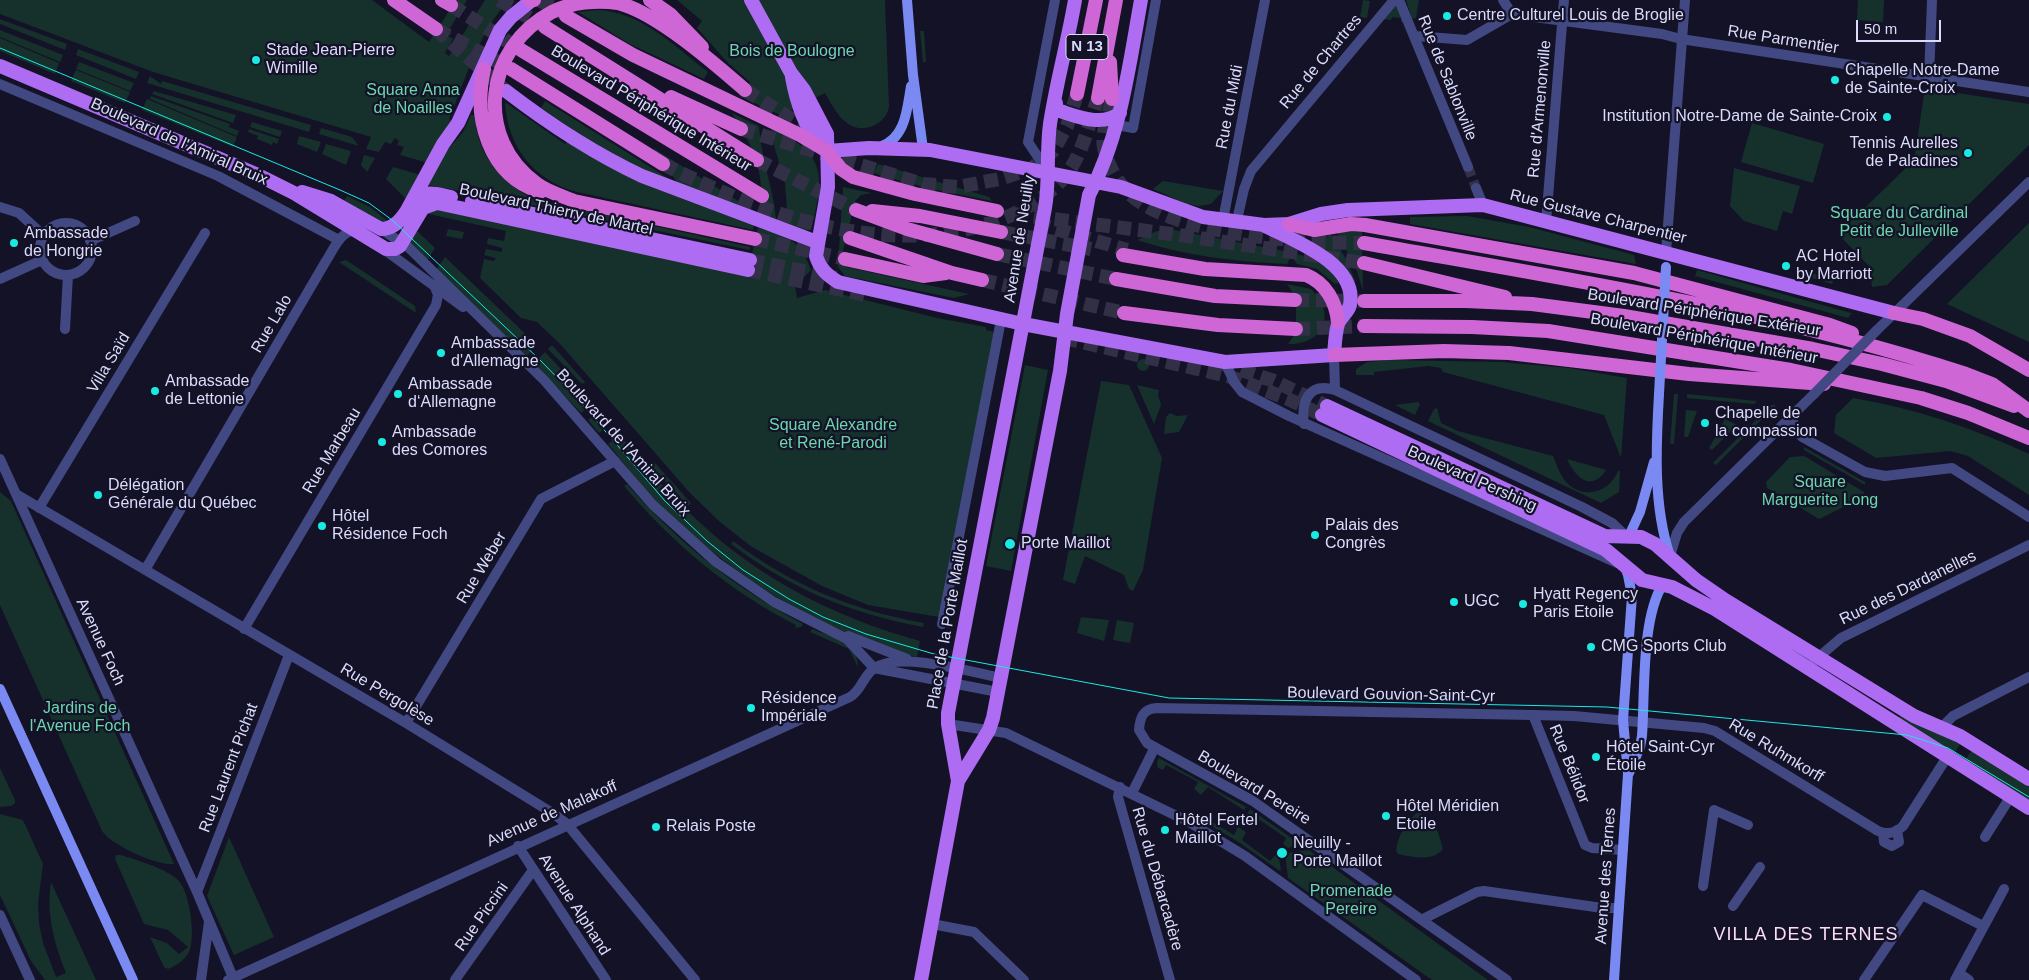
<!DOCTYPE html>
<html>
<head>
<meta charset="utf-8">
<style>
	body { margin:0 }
	#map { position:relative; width:2029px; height:980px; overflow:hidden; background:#131227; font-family:Helvetica,sans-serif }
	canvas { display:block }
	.scale { position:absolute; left:1856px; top:20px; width:85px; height:22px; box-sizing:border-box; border:2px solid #dbdcfc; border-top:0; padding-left:6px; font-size:15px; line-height:18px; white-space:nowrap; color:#dbdcfc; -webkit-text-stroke:4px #131227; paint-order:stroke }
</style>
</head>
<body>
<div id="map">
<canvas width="2029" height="980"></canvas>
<div class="scale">50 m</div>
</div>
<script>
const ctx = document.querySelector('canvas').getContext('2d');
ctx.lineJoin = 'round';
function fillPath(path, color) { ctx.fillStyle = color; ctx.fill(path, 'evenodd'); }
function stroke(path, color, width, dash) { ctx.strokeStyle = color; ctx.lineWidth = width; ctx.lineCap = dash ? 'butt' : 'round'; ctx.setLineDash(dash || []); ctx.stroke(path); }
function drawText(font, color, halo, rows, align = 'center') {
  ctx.font = font + ' Helvetica,sans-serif'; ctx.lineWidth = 4.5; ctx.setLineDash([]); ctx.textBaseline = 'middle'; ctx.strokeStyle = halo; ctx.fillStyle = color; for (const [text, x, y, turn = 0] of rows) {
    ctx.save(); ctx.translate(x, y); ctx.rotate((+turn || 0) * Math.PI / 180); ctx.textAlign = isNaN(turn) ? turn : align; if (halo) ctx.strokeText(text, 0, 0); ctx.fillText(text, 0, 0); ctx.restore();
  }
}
const green = new Path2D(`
	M0,0H372L429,42L456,0H467L446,35L453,39L445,53L449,56L485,0H510C480,28 465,81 449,119L452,121L428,163L400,155L404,147L397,145L399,141L395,138L391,144L385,142L379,152L366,149L371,137L153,72L0,14Z
	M677,0H885L889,106C888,114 883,121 875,125C849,137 836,113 825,93L789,111V119L739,96L750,82L728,63L697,28L702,21Z
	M1363,0L1370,1L1367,18L1360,17Z
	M1406,0H1419L1416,18L1412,19Z
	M1858,0H1884L1883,22L1857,20Z
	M1393,6H1397L1405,22H1401V18L1392,17L1391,20L1382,19Z
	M596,10C641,11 674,46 708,72L704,79L628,43L578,12Z
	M0,19L67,44L65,50L0,24Z
	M0,30L63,55L60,62L0,37Z
	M920,31H924L926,62H923Z
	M0,38L59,63L55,74L0,51Z
	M78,49L139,72L136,79L76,55Z
	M79,62L134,83L130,91L76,69Z
	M76,70L130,92L125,103L71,81Z
	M150,76L161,84L162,81L311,125L309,132L147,83Z
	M1925,88L2029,104V145L1887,285L1872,287L1869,266L1838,234L1914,160Z
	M154,91L236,115L233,123L152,94Z
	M151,96L230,124L229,127L239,131L237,136L150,99Z
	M147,99L237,137L233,147L142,110Z
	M545,101L679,185L653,148L756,212L753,230L577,192C534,181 507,146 505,102L565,144L574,130L541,108Z
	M732,113L759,126C761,158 773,187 776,219L760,213C765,171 754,148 732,113Z
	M471,115H475C476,154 501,182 533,199L750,247V250L503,199L428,185L444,154L463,132Z
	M252,122L282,131L280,137L250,127Z
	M1752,123L1824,144L1813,183L1741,162Z
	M321,128L352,137L359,146L319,134Z
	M772,128C825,154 825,173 812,227L809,230L804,231L788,224L785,183L771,135Z
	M249,129L279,139L277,144L273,142L272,145L257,139L258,136L248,132Z
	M299,136L321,142L317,152L297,144Z
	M326,144L351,151L346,165L322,154Z
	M364,155L375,158L367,172L361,165Z
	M878,164L989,197L992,201L927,188L880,175L874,173Z
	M393,167L421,175L407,200L386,179Z
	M1734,168L1800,186L1792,214L1783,211L1777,231L1744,221L1730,206Z
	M1163,181L1223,191L1211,204L1199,206L1187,204L1153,189Z
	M843,187L872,193L861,195L855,201L842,255L846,267L969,294L954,298L845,276L838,267Z
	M347,196L370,207L389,222L383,223L343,203Z
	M434,209L747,276L758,228C788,237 800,239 811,270L795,286L797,298L825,290L937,318L986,327V330L994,332L939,617L868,605L822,586L752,547L720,522L690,493L561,345L537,322L521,318L480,278L484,259L494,261L496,258L484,255L486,249L502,252V248L487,244L488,238L504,241L506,231L424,213Z
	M1467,216L1529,227L1634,255L1636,264L1410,224V217Z
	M2029,223V342L1947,304Z
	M414,228L435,248L427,261L411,243Z
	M448,229L464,232L462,239L446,236Z
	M1174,230L1289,252L1290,258L1287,264C1232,261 1190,257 1137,240L1157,231Z
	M1349,231L1362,232L1363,291L1357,271L1337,232Z
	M1331,234L1346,259L1356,283L1339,261L1319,246L1320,239Z
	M1294,254C1310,255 1332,268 1339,283L1335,284L1317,269L1297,264L1294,260Z
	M445,257L537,345L527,356L436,270Z
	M346,260L415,306L416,313L339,262Z
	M1697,270L1851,313H1852L1848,318L1695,276Z
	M1811,273L1834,280L1832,284L1809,277Z
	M1287,284L1311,289C1337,313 1324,345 1288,344L1296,332V298Z
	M552,345L585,382L582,384L548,349Z
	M545,352L593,403L581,413L534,363Z
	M1137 365a6 6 0 1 1 12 0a6 6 0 1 1-12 0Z
	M1390,360L1500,362L1569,368L1627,378L1621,458L1604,415L1443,372L1441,368L1428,366L1374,372V375H1356V369L1367,362Z
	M1025,365L1048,370L1011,571L986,566Z
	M1101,381L1129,385L1162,458L1143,570L1133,591L1129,589L1124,575L1085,556L1075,584L1063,580Z
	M1137,385L1159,390L1158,395L1161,405L1154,424Z
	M1674,394H1678L1674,444H1670Z
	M1687,394L1757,401L1754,404L1687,398Z
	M1853,398C1914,408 1973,428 2029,454V495L1968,456L1950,451L1876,458L1834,433L1836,415Z
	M1418,402L1420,404L1415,415L1395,405Z
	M1771,405H1776L1716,465L1713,463Z
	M1437,408L1441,423L1458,431L1553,456C1557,465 1560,476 1567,483C1584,500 1610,492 1618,471H1620L1619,492L1601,503L1428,421L1434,409Z
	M1686,410L1697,411L1688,437H1684Z
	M599,411L610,424L599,433L588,420Z
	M1170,413L1177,416L1188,415L1179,432L1164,434L1166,417Z
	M1725,419L1737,425L1712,450L1709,448Z
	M620,435C639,458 658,482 680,503C746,572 829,616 920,641L917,657C822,633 736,578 666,511C645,490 627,467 608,444Z
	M1804,447L1865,482V485L1804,450Z
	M1804,456L1864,492V497L1819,519L1767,488L1766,482L1790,457Z
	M1567,459L1606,470C1591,493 1575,477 1567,459Z
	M655,463L691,503L688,506L651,466Z
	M627,484C677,542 735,588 803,624L801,627L795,628L796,625C729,591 673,544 624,486Z
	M0,492L11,501L174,864C157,866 111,845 102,831L0,605Z
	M733,541C791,585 852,610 924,623L923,627C849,613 791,589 731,544Z
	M1081,617L1109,620L1104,641L1077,633Z
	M1117,620L1134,623L1130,643L1113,640Z
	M812,629C831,637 859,642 858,667L849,649L810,632Z
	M1901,714L1962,741L1952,757L1897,722Z
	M1973,748L2029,782V804L1963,764Z
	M1159,758L1246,807L1244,810L1208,787L1201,795L1194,789L1198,782L1166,765L1163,770L1158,768L1157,761Z
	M0,768L15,800V803L11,806L0,807Z
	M1250,809L1300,844L1288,848L1283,844L1286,838L1257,818L1251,825L1244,821Z
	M1419,811L1438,832L1443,849C1433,862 1412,857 1398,854L1396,850C1399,834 1406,821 1419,811Z
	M1196,812L1234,835L1238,827L1246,832L1242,840L1270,861L1275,855L1279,858L1281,870L1280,871L1237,841L1194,816Z
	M0,814L23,820L43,864L38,904L39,923L43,943L56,977L66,973C54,943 46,914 51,882L96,980H45L31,961L0,895Z
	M229,837L274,937L234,955L207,896Z
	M1309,850L1488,980H1432L1288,878L1285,853Z
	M116,855H121C139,861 162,867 177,879C190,890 196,938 189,952C184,961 177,965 168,969L164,967L150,937L167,943L179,954L188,947L168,930L144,924L115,859Z`);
const minorTunnel = new Path2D(`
	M1468,167L1476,188`);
const primaryTunnel = new Path2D(`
	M436,29L506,91
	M750,260L836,278
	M748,270L865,295
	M1064,338L1228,376L1288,399L1322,415
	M1221,363L1274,381L1327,406`);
const trunkTunnel = new Path2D(`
	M499,0L545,27
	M539,0L566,15
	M451,5L521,50
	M436,29L511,69
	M745,90L814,133
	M1112,99C1109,115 1101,132 1104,148C1109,172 1124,193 1145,205C1195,236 1306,243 1364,243
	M741,129L923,184L958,187L1000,179L1032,168L1053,151L1067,126L1077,94
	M757,160L856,210
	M663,164C761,214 877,257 987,224C1017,215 1047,199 1066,175C1083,153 1089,123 1098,98
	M1013,214L1179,235L1364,263
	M1036,223L1127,250
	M1001,232L1091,249
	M755,239L845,259
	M997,254L1116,279
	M982,280L1124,313
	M1295,300L1361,301
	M1296,329L1364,326`);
const pedestrian = new Path2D(`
	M942,624L1001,320
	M1985,837L2011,796
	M1959,973L1969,980`);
const minor = new Path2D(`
	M1399,0L1468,167
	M1503,0L1512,14
	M1416,36L1467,40L1512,14L1662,34L1681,39L2029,92
	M1929,78L1932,0
	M0,84L218,176L339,240
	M1117,125L1133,128L1156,0
	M1048,172L1028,142L1055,0
	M1476,188L1483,205
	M0,207L19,213L44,236
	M1223,220L1265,0
	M1237,220L1244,189L1251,171L1394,0
	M1546,222L1564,0
	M40 249a26 26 0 1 1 52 0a26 26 0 1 1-52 0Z
	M90,241L135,221
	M1666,252L1685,0
	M0,279L42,260
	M65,329L68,275
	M1793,413V424L1802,437L1865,472L1885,476L1952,468L2029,517
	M0,459L197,892L234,980
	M16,494L406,723L554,814L567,824L695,980
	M39,508L205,233
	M145,570L326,261C334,249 340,231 356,230
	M244,629L436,305L438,295L435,287
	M1814,661L1841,638L2029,545
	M1533,715L1585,845L1592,848L1623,850
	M406,723L541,499L615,461
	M1941,728L1953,716L2029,677
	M1120,787L1118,797L1170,980
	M1132,793L1155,747
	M1883,833L1884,842L1892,846L1899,842L1897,830
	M518,846L606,980
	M1703,886L1714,810L1748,825
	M197,892L289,655
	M1733,906L1760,867
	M0,915L30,980
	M1423,919L1477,892L1484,891L1602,908H1619
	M932,924L974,932L1024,980
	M201,980L209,922
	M455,980L533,870
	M1507,980L1253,801L1147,743L1139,730C1140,717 1143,709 1157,708L1533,715L1574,716L1704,728L1715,731L1878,831C1887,835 1896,833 1903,826L1947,757
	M1864,980L1922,895L1983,926
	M1955,980L2004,889`);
const tertiary = new Path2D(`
	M381,229L408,247L544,380L653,505L716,562L774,602L847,639L874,668L998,692
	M382,248L463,307
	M1876,331L2029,182
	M1334,355L1335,390
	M1225,362L1234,382L1242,392L1289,416L1617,563
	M1304,424C1301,402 1308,382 1335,390L1582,507L1612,523L1628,538
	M1670,556L1677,533L1684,522L1814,394
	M848,636L907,659
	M948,724L1006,733L1189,822L1245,856L1416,980
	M228,980L850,697C862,690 863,675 875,668C900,651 971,672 1001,678`);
const secondary = new Path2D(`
	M907,0L913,75L923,149
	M880,147C906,138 907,109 911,86
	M1659,394C1656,446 1653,506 1670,556
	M1628,538L1640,512L1654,462
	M0,689L133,980
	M1629,773L1640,747L1642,736C1645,695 1641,618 1663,584
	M1614,980L1628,774L1623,720L1632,596L1628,575L1625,567`);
const primary = new Path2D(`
	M751,0L791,73L804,90L827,134L828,187L816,256C820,269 827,275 838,282L1023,324L1225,362L1334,355C1335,345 1335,334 1338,324C1340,317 1348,313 1350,305C1358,264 1293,240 1265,226
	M0,66L258,175L294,193L386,249H395L400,246L423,208L437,203L748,270
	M792,77C796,100 806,133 824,149
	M506,91C549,124 593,153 642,176L817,242
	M1056,103V108L1060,111C1079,117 1102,127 1120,113
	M827,151L869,148L930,150L1121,187L1203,217L1264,225L1289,224L1321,214L1348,210L1483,205L1894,313
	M302,192L331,201L381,229C393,229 400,221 406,212L443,144L458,123L500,30L511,17L532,0
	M472,201L750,260
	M412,202C424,189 436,194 451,197
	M1327,406L1605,536L1641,537L1655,544L1696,580L1725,600L1914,716L1960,736L2029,779
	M1322,415L1606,550L1642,580L1672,587L1715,609L2029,808
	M958,781L989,730L993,718L1060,371L1067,314L1089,195C1121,135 1129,66 1141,0
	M921,980L958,781L948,724V713L1045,208C1050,180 1046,153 1050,124C1056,84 1068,41 1075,0`);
const trunk = new Path2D(`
	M394,0L436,29
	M442,0L451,5
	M650,0L671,15L702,47
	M530,1L534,0
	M566,16L633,55L800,135L827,151L841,169L853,177L915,194L997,211
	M545,27L757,160
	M521,50L762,196
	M1110,62L1112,99
	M484,69C473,118 488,175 540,192
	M511,69L663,164
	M745,90C714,63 657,13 618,3C597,0 572,2 552,12C485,47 473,138 537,184C548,192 562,196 574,201L755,239
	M1077,94L1096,0
	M671,97L741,129
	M1098,98L1116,0
	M856,210L907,229L997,254
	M872,211L920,216L1001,232
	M1289,224L1314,230L1351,224L1365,225L1634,273L1830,325L1852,333
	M850,238L952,273L982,280
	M1364,243C1566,279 1770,310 1966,374L1992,384L2029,411
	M1123,255L1205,269L1306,275C1326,283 1336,302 1338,322
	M845,259L923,276L946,273
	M1364,263L1505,297
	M1116,279L1215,296L1295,300
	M1364,301H1466L1532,304L1624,316L1813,349L1882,364L1946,381L2014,406
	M1124,313L1218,325L1296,329
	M1894,313L1923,319L1970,336L2029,370
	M1364,326L1472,327L1548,331L1791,370L1921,398L1968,413L2029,438
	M1334,355L1444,351L1509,353L1689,374L1824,384`);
const tram = new Path2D(`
	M0,48L340,190L369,203L392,220L539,359L576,397L665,501L707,541L743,570L789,599L823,617L866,634L934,654L1169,698L1607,707L1907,735L1948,748L2029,797`);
const tertiaryBridge = new Path2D(`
	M1814,394L1876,331`);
const secondaryBridge = new Path2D(`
	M1659,394L1666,267`);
const markers = [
	[1447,16,5,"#19eae2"],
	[256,60,5,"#19eae2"],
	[1835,80,5,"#19eae2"],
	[1887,117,5,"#19eae2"],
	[1968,153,5,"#19eae2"],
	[14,243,5,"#19eae2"],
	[1786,266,5,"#19eae2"],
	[441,353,5,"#19eae2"],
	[155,391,5,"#19eae2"],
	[398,394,5,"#19eae2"],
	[1705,423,5,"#19eae2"],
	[382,442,5,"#19eae2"],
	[98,495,5,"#19eae2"],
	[322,526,5,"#19eae2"],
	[1315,535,5,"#19eae2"],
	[1010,544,6,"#19eae2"],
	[1454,602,5,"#19eae2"],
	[1523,604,5,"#19eae2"],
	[1591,647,5,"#19eae2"],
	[751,708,5,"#19eae2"],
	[1596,757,5,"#19eae2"],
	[1386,816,5,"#19eae2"],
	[656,827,5,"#19eae2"],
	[1165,830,5,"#19eae2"],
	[1282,853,6,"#19eae2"]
];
const shields = [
	[1087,47,42]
];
const shieldNames = [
	["N 13",1087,47]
];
const poiNames = [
	["Centre Culturel Louis de Broglie",1457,16],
	["Stade Jean-Pierre",266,51],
	["Wimille",266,69],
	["Chapelle Notre-Dame",1845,71],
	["de Sainte-Croix",1845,89],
	["Institution Notre-Dame de Sainte-Croix",1877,117,"right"],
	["Tennis Aurelles",1958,144,"right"],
	["de Paladines",1958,162,"right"],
	["Ambassade",24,234],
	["de Hongrie",24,252],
	["AC Hotel",1796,257],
	["by Marriott",1796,275],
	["Ambassade",451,344],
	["d'Allemagne",451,362],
	["Ambassade",165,382],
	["de Lettonie",165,400],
	["Ambassade",408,385],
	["d‘Allemagne",408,403],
	["Chapelle de",1715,414],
	["la compassion",1715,432],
	["Ambassade",392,433],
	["des Comores",392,451],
	["Délégation",108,486],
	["Générale du Québec",108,504],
	["Hôtel",332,517],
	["Résidence Foch",332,535],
	["Palais des",1325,526],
	["Congrès",1325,544],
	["Porte Maillot",1021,544],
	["Hyatt Regency",1533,595],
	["Paris Etoile",1533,613],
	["UGC",1464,602],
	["CMG Sports Club",1601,647],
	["Résidence",761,699],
	["Impériale",761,717],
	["Hôtel Saint-Cyr",1606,748],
	["Étoile",1606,766],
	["Hôtel Méridien",1396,807],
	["Etoile",1396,825],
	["Hôtel Fertel",1175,821],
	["Maillot",1175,839],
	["Relais Poste",666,827],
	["Neuilly -",1293,844],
	["Porte Maillot",1293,862]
];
const streetNames = [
	["Rue Parmentier",1783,40,9],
	["Rue de Chartres",1321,62,-50],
	["Rue de Sablonville",1447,78,68],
	["Rue du Midi",1230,107,-79],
	["Boulevard Périphérique Intérieur",651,109,31],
	["Rue d'Armenonville",1540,109,-85],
	["Boulevard de l'Amiral Bruix",179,142,24],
	["Boulevard Thierry de Martel",556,210,12],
	["Rue Gustave Charpentier",1598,217,14],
	["Avenue de Neuilly",1020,239,-81],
	["Boulevard Périphérique Extérieur",1704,313,9],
	["Rue Lalo",272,324,-60],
	["Boulevard Périphérique Intérieur",1704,339,10],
	["Villa Saïd",109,363,-59],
	["Boulevard de l'Amiral Bruix",623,443,48],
	["Rue Marbeau",332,451,-59],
	["Boulevard Pershing",1472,479,24],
	["Rue Weber",482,568,-59],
	["Rue des Dardanelles",1908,588,-26],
	["Place de la Porte Maillot",948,624,-80],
	["Avenue Foch",100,642,65],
	["Rue Pergolèse",387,695,31],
	["Boulevard Gouvion-Saint-Cyr",1391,695,1],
	["Rue Ruhmkorff",1776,751,31],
	["Rue Bélidor",1569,764,68],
	["Rue Laurent Pichat",229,768,-69],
	["Boulevard Pereire",1254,788,31],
	["Avenue de Malakoff",552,814,-24],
	["Avenue des Ternes",1606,876,-86],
	["Rue du Débarcadère",1157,879,74],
	["Avenue Alphand",574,905,57],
	["Rue Piccini",482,917,-55]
];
const parkNames = [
	["Bois de Boulogne",792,52],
	["Square Anna",413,91],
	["de Noailles",413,109],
	["Square du Cardinal",1899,214],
	["Petit de Julleville",1899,232],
	["Square Alexandre",833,426],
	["et René-Parodi",833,444],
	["Square",1820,483],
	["Marguerite Long",1820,501],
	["Jardins de",80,709],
	["l'Avenue Foch",80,727],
	["Promenade",1351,892],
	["Pereire",1351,910]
];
const neighbourhoodNames = [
	["VILLA DES TERNES",1806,935]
];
fillPath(green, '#16302c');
stroke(minorTunnel, '#313047', 10, [10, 5]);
stroke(primaryTunnel, '#313047', 14, [14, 7]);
stroke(trunkTunnel, '#313047', 14, [14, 7]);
stroke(pedestrian, '#424882', 10);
stroke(minor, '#424882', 10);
stroke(tertiary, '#424882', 10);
stroke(secondary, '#7b89f3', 10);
stroke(primary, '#ad6cf2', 14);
stroke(trunk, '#cf66d6', 14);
stroke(tram, '#19eae2', 1);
stroke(tertiaryBridge, '#424882', 10);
stroke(secondaryBridge, '#7b89f3', 10);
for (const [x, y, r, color] of markers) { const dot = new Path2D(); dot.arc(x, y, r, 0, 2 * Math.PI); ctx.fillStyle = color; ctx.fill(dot); stroke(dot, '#131227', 2); }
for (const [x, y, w] of shields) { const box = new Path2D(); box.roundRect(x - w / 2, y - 12.5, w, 25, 4); ctx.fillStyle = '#131227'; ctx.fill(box); stroke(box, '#dbdcfc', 1); }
drawText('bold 15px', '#dbdcfc', null, shieldNames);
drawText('16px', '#dbdcfc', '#131227', poiNames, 'left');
drawText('16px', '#dbdcfc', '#131227', streetNames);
drawText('16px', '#6dd6ad', '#131227', parkNames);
ctx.letterSpacing = '1px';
drawText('18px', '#fcddf5', '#131227', neighbourhoodNames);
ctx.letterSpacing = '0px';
</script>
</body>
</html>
